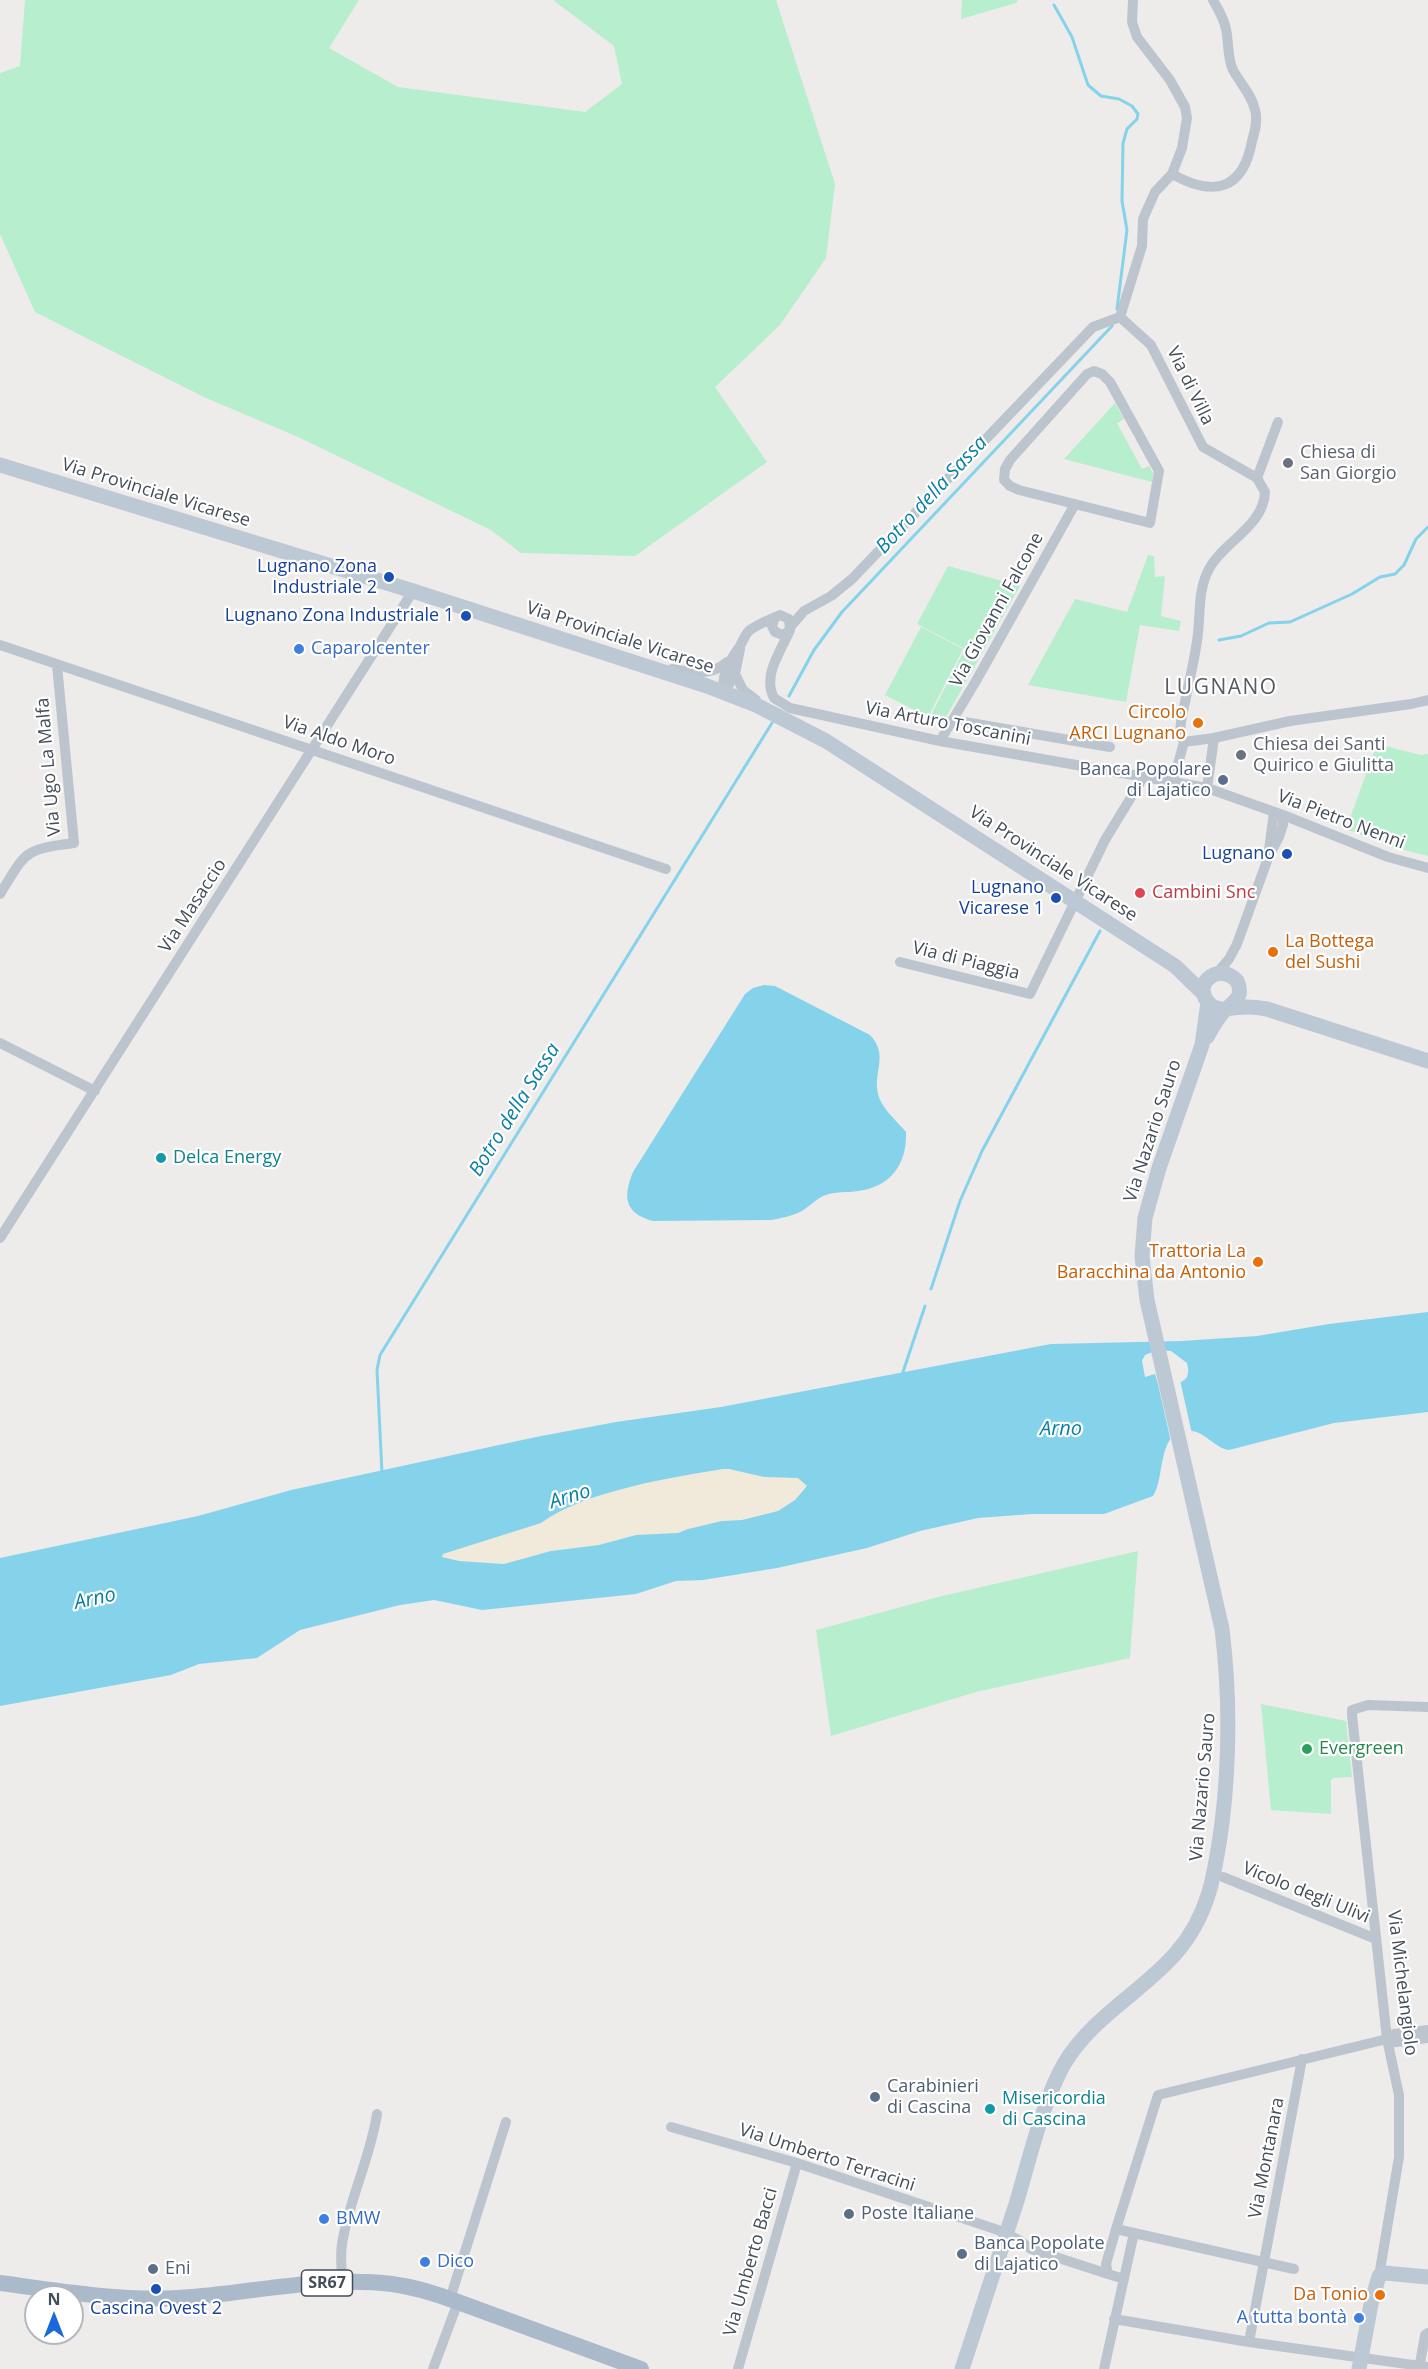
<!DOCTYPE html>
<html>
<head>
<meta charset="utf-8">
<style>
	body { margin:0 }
	#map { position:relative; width:1428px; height:2369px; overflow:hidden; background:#eeebeb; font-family:"Open Sans",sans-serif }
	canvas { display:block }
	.north { position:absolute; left:24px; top:2285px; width:60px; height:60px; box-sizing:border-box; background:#fff; border:2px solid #b4b8bc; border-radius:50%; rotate:0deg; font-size:16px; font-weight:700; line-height:24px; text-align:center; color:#444e58 }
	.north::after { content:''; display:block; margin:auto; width:21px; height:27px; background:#1869db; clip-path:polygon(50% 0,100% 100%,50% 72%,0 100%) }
</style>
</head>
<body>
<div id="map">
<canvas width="1428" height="2369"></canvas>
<div class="north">N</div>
</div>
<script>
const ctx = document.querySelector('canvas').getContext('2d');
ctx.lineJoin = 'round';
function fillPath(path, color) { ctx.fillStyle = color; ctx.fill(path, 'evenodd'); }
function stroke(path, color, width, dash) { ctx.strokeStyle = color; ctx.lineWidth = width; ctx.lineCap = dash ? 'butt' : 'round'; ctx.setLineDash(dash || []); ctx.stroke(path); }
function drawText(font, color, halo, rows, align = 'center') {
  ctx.font = font + ' "Open Sans",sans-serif'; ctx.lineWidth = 4.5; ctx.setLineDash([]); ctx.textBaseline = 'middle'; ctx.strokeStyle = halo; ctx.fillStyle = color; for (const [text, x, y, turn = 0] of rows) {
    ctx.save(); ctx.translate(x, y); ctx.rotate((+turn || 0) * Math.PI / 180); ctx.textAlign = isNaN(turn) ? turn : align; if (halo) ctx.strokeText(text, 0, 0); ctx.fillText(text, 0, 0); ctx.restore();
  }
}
const green = new Path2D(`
	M25,0H359L329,48L398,87L585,112L622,84L614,46L553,0H776L835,184L826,258L780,325L715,387L767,462L635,556L521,553L491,530L298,437L204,397L112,351L35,312L0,234V73L20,66Z
	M962,0H1018L1016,3L961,19Z
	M1115,403L1124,419L1117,423L1142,469L1149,466L1153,473L1152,482L1064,459Z
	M1148,555L1154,556L1155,577L1165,576L1161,616L1181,621L1179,631L1140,625L1126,702L1028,685L1075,599L1127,612Z
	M948,566L1020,586L942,724L930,717L965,649L917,624Z
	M921,627L963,649L928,717L885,695Z
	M1377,744L1421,755L1428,754V856L1389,846L1346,829Z
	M1138,1551L1130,1658L976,1692L831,1736L816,1630L938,1597Z
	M1261,1704L1346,1721L1352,1777L1334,1778L1331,1780V1814L1271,1810Z`);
const sand = new Path2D(`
	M729,1469L764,1477L798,1478L807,1486L795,1500L778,1511L742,1520L722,1521L688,1529L678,1533L636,1535L599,1545L551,1551L504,1564L459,1561L442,1557L443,1554L541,1523C582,1493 678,1473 729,1469Z`);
const water = new Path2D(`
	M764,985L775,986L870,1035C889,1055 873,1071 878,1094C881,1108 897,1121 906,1132C907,1164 891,1187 858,1191C847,1193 837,1191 826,1195C817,1198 810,1206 802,1211C792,1216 782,1218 771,1220L653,1221C624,1213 623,1197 633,1172L745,994L753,988Z
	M1428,1312V1412L1334,1423L1229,1450C1215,1448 1206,1433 1192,1431C1156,1426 1166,1478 1153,1496L1104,1514H1032L978,1518L920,1531L867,1548L777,1568L703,1580L676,1581L636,1594L482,1610L434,1600L400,1605L300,1630L257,1658L199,1664L171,1675L0,1706V1558L198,1516L291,1490L536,1437L616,1422L721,1407L1051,1344L1182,1341L1257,1336L1329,1324ZM1157,1350L1171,1351L1187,1363C1193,1386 1174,1384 1158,1383L1155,1374L1145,1377L1142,1361L1145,1355ZM723,1469H729L764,1477L798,1478L807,1486L795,1500L778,1511L742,1520L722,1521L688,1529L678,1533L636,1535L599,1545L551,1551L504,1564L459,1561L442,1557L443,1554L541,1523C585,1491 669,1478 723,1469Z`);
const pier = new Path2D(`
	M1155,1371L1166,1382L1180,1380L1192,1434H1185L1171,1442Z`);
const stream = new Path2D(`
	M1054,5L1072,37L1088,85L1101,96L1119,99L1132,106L1138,114L1137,119L1127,129L1123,143L1122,201L1127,230L1117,309
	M1219,640L1241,636L1269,623L1290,622L1352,594L1380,577L1395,574L1404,565L1416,539L1428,527
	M789,696L814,650L842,612L1112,326
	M931,1289L960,1201L982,1151L1100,931
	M903,1372L925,1306
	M382,1473L377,1370L380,1355L772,723`);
const street = new Path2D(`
	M1172,174C1213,197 1243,191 1252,141C1255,131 1258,120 1255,110C1252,95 1240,83 1233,70C1227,57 1229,42 1226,29C1224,18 1218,9 1213,0
	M1120,317L1151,345L1203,447L1257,478L1265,492C1264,526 1223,542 1209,569C1197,591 1201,616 1197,641C1193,668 1186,695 1181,722L1180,734L1184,742L1173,782
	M1120,317L1142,246L1143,219L1155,192L1172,174L1182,148L1187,118L1185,107L1170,80L1137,37L1132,22L1133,0
	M1094,371L1102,374L1110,382L1159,471L1150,523L1019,490L1010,486L1004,480L1005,469L1010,460L1087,374Z
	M1257,478L1278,422
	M791,626L804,611L831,596L852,579L1093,327L1120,317
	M790,630C781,651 762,676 774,698L790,708L940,741L1207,788L1283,815L1388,857L1428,868
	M0,645L666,869
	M672,669C692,672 710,677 727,662
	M735,674L743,690L756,700
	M724,693C721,673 729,662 740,646C743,641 745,634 750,630C758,624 771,619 780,615L789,619L790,630L783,635L775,632L772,626L775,617
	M724,693L735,674L740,649
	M953,720L1110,747
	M940,741L976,681L1075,504
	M1184,742L1214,738
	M1207,788L1214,738L1290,721L1411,704L1428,700
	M1269,850L1274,812
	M0,894C27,851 22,850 74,843L57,665
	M900,962L1030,994L1105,840L1144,776
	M1217,973L1229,959L1237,944L1268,858L1279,837L1283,825V815
	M0,1043L95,1091
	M0,1238L413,591
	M1223,1877L1376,1939
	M1387,2039L1396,2042L1428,2038
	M671,2127L797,2163L998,2230L1019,2240L1031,2249L1108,2274
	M1116,2229L1158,2095L1387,2039L1394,2034L1428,2030
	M1134,2233L1294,2269
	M1379,2276L1399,2157V2095L1387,2039L1352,1715V1710L1368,1705L1428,1707
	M342,2282C342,2270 340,2256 342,2244C349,2200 370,2159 377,2114
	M450,2299L506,2122
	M1114,2319L1249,2342L1428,2367
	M1249,2342L1302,2059
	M433,2369L458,2302
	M738,2369L797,2163
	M1104,2369L1134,2233L1116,2229L1106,2264L1108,2274L1124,2279
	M1419,2369L1425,2335L1428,2333`);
const secondary = new Path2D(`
	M0,465L413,591L707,686L756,705L826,741L1175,966L1204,994
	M1207,1037C1211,1030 1215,1022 1220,1016C1229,1003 1246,1000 1237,981C1220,962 1193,982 1207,1001C1217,1015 1234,1006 1248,1007C1254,1007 1261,1008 1267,1009L1428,1061
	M962,2369C980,2313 999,2257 1017,2201C1029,2160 1043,2101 1064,2064C1092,2017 1141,1993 1176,1953C1210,1914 1215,1872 1222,1823C1230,1757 1230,1695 1222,1629L1147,1300L1142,1256L1145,1218L1159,1168L1202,1045L1208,1002
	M1359,2369L1371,2304L1379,2276L1385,2273L1428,2277`);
const primary = new Path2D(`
	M0,2283C58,2291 119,2301 178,2298C249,2294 321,2275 392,2284C415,2287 437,2294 458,2302L641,2369`);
const markers = [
	[1288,463,6,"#6b7280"],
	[389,577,6,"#1a4fb4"],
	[466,616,6,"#1a4fb4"],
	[299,649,6,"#3f7fe0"],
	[1198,723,6,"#e8710a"],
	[1241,755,6,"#6b7280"],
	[1223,780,6,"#5c6f8a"],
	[1287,854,6,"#1a4fb4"],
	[1140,893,6,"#e0444e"],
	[1056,898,6,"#1a4fb4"],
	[1273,952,6,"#e8710a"],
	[161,1158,6,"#0f9aa8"],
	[1258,1262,6,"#e8710a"],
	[1307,1749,6,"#2e9e5b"],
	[875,2097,6,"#5c6f8a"],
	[990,2109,6,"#0f9aa8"],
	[849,2214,6,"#5c6f8a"],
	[324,2219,6,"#3f7fe0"],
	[962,2254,6,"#5c6f8a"],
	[425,2262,6,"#3f7fe0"],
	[153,2269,6,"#5c6f8a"],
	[156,2289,6,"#1a4fb4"],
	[1380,2295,6,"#e8710a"],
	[1359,2318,6,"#3f7fe0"]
];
const shields = [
	[327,2283,51]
];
const shieldNames = [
	["SR67",327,2283]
];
const streetNames = [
	["Via di Villa",1190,386,64],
	["Via Provinciale Vicarese",156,493,17],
	["Via Giovanni Falcone",997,610,-61],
	["Via Provinciale Vicarese",620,638,18],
	["Via Arturo Toscanini",948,724,11],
	["Via Aldo Moro",339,741,19],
	["Via Ugo La Malfa",49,767,-95],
	["Via Pietro Nenni",1341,820,21],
	["Via Provinciale Vicarese",1053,864,33],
	["Via Masaccio",193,906,-57],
	["Via di Piaggia",966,961,14],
	["Via Nazario Sauro",1153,1131,-72],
	["Via Nazario Sauro",1203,1787,-85],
	["Vicolo degli Ulivi",1306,1893,22],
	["Via Michelangiolo",1402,1983,83],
	["Via Umberto Terracini",827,2158,18],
	["Via Montanara",1267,2158,-79],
	["Via Umberto Bacci",751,2262,-74]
];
const worshipNames = [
	["Chiesa di",1300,453],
	["San Giorgio",1300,474],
	["Chiesa dei Santi",1253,745],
	["Quirico e Giulitta",1253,766]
];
const transitNames = [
	["Lugnano Zona",377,567],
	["Industriale 2",377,588],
	["Lugnano Zona Industriale 1",454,616],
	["Lugnano",1275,854],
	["Lugnano",1044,888],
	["Vicarese 1",1044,909],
	["Cascina Ovest 2",156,2309,"center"]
];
const shopNames = [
	["Caparolcenter",311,649],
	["BMW",336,2219],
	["Dico",437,2262],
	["A tutta bontà",1347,2318,"right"]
];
const foodNames = [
	["Circolo",1186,713],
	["ARCI Lugnano",1186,734],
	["La Bottega",1285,942,"left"],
	["del Sushi",1285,963,"left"],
	["Trattoria La",1246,1252],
	["Baracchina da Antonio",1246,1273],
	["Da Tonio",1368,2295]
];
const serviceNames = [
	["Banca Popolare",1211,770,"right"],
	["di Lajatico",1211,791,"right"],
	["Carabinieri",887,2087],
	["di Cascina",887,2108],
	["Poste Italiane",861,2214],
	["Banca Popolate",974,2244],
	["di Lajatico",974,2265],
	["Eni",165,2269]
];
const healthNames = [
	["Cambini Snc",1152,893]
];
const cultureNames = [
	["Delca Energy",173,1158],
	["Misericordia",1002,2099],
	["di Cascina",1002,2120]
];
const leisureNames = [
	["Evergreen",1319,1749]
];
const waterNames = [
	["Botro della Sassa",932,495,-47],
	["Botro della Sassa",515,1110,-58],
	["Arno",1061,1429],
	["Arno",570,1497,-17],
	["Arno",95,1599,-12]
];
const quarterNames = [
	["LUGNANO",1221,688]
];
fillPath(green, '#b7eece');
fillPath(sand, '#f1eada');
fillPath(water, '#84d3eb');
fillPath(pier, '#eeebeb');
stroke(stream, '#84d3eb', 3);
stroke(street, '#bcc5ce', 10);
stroke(secondary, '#bdc8d5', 15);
stroke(primary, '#aabacb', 16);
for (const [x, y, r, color] of markers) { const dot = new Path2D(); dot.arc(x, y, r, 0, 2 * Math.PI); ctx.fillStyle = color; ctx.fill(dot); stroke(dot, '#fff', 2); }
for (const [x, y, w] of shields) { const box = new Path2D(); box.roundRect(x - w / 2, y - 13, w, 26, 4.5); ctx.fillStyle = '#fff'; ctx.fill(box); stroke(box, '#444e58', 1.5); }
drawText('bold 16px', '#444e58', null, shieldNames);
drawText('18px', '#444e58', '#fff', streetNames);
drawText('18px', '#5b616d', '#fff', worshipNames, 'left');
drawText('18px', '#164399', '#fff', transitNames, 'right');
drawText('18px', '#366cbe', '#fff', shopNames, 'left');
drawText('18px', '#c56008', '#fff', foodNames, 'right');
drawText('18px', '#4e5e75', '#fff', serviceNames, 'left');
drawText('18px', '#be3a42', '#fff', healthNames, 'left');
drawText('18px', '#0d838f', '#fff', cultureNames, 'left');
drawText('18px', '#27864d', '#fff', leisureNames, 'left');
drawText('italic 20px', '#0c80a4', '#fff', waterNames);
ctx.letterSpacing = '1.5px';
drawText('21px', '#585b60', '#fff', quarterNames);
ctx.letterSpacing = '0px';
</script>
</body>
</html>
